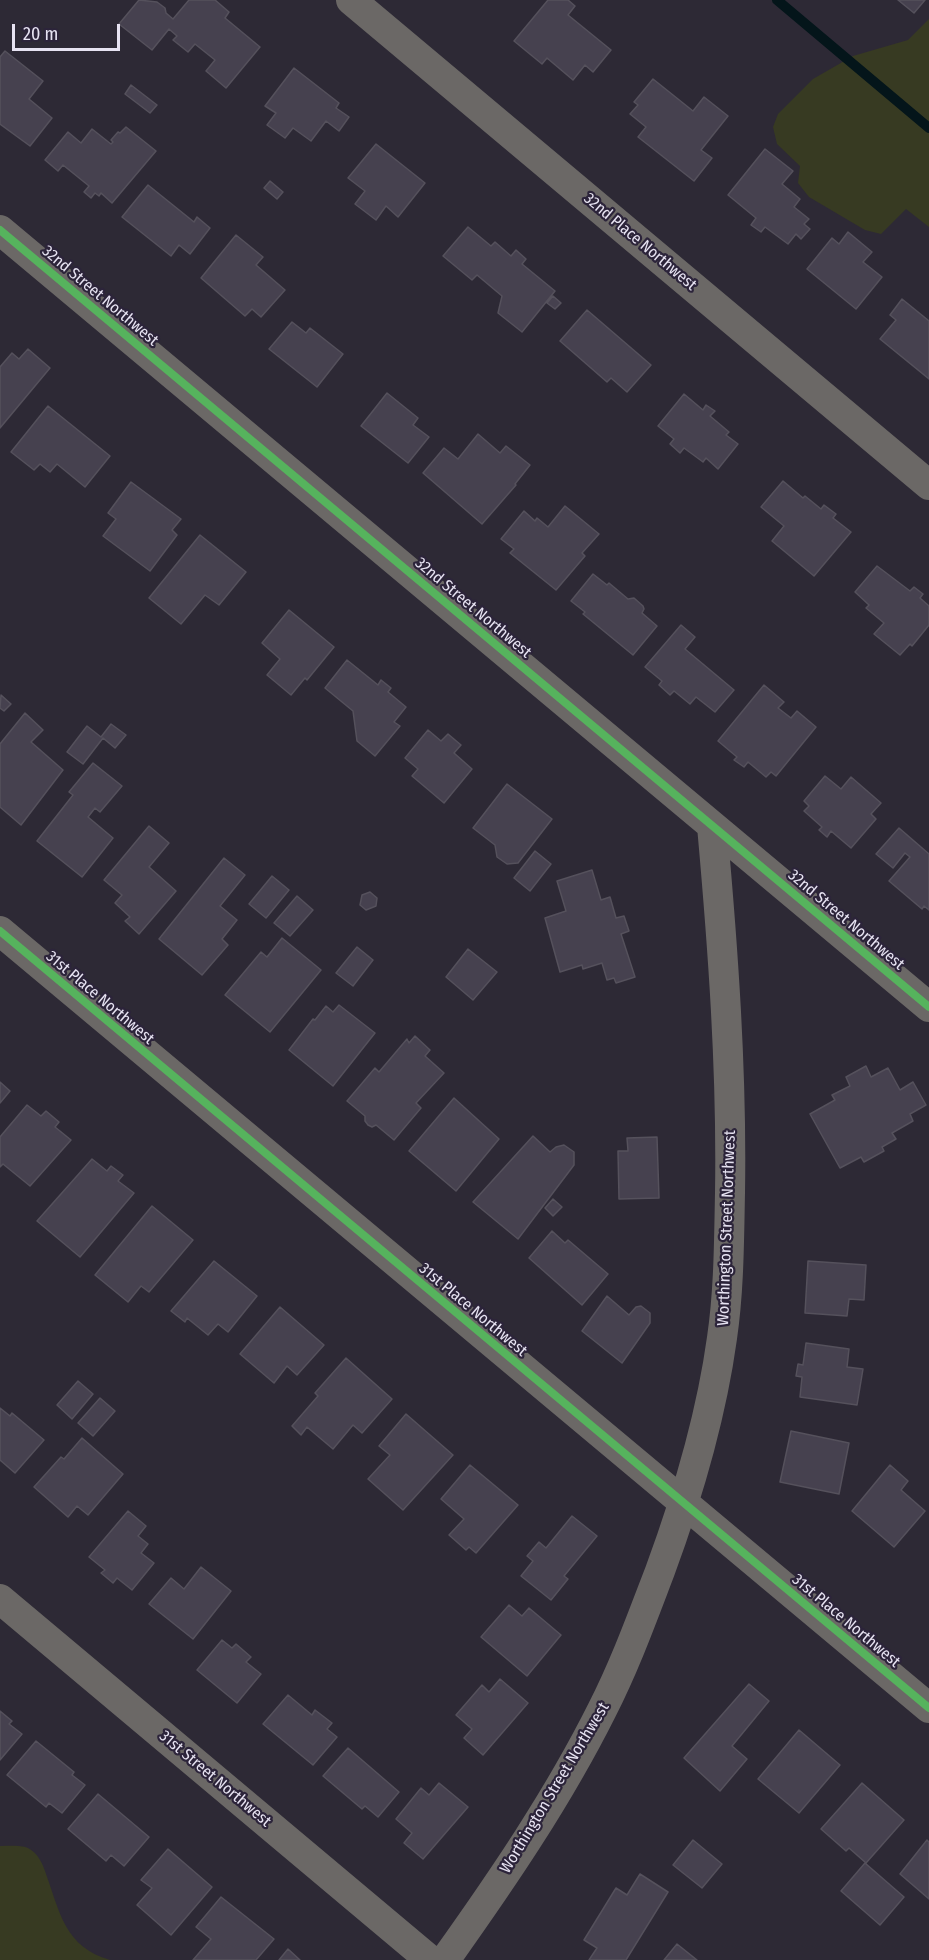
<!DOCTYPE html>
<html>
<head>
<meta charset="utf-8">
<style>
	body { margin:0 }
	#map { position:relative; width:929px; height:1960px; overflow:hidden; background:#2d2935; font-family:"Fira Sans Condensed",sans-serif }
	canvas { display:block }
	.scale { position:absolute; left:12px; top:24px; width:108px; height:27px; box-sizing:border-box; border:3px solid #e7e3f2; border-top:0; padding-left:8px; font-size:18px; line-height:21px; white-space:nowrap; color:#e7e3f2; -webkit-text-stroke:4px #2c243a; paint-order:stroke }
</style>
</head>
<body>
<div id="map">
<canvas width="929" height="1960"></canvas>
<div class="scale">20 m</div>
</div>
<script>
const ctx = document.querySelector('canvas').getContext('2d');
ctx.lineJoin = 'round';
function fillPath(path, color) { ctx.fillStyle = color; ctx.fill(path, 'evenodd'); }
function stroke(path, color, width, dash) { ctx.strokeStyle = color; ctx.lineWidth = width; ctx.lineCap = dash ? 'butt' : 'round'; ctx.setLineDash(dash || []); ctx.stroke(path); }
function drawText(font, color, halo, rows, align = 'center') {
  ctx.font = font + ' "Fira Sans Condensed",sans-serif'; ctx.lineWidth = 4.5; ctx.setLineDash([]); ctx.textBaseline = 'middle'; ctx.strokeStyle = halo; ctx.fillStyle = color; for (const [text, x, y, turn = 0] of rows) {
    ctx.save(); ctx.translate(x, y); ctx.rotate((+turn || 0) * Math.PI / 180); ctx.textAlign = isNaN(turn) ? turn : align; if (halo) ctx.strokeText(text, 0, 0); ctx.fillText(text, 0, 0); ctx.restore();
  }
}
const green = new Path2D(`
	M929,19V227L906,209L881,234L865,230L809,197L798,183L800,166L777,144L773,127L778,114L813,79L853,56L908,40Z
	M0,1846C8,1846 21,1845 28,1848C38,1853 43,1864 46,1874C60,1913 65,1947 110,1960H0Z`);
const stream = new Path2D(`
	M777,0L929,128`);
const building = new Path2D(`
	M139,0L157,2L165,8L166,13L173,19L189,0H215L229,12L225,18L260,47L226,88L206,71L215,60L195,44L188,52L173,40L177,36L169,29L152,50L119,24Z
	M548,0H568L575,6L568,15L611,50L593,72L585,65L573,80L547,58L542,64L514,41Z
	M898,0H925L914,13Z
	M5,51L43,81L29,99L52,118L30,146L0,124V57Z
	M294,68L339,103L336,108L349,117L339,131L326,121L311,141L293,128L285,138L267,125L276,113L265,106Z
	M653,79L693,111L704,97L728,116L701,150L712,158L694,181L638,137L646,127L630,114L638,105L634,102Z
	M131,85L157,105L150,113L125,94Z
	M126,127L156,151L112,203L101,193L99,196L95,193L91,198L84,192L89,186L63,165L58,171L45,160L68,132L81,143L92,129L111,144L113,142L111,140L118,132L120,133Z
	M376,144L425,183L398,217L386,206L376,220L355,204L365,191L348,178Z
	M765,149L793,171L782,184L800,199L794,207L809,219L804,224L810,229L801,239L796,234L788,244L765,227L761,232L751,225L756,218L728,195Z
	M270,181L283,192L277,199L264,188Z
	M148,185L194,222L197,217L210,228L190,254L179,245L171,256L122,217Z
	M468,227L491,246L495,242L511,256L516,250L526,259L522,264L555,291L522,332L498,313L502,296L477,275L472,280L443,256Z
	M848,232L872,252L863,262L882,277L856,309L807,269L832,238L839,244Z
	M236,235L263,257L256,265L285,290L261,317L252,309L245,316L201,278Z
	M553,296L561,303L555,309L547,303Z
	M902,299L929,321V379L880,339L896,320L890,315Z
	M587,310L651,365L627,392L611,378L607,382L560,341Z
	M292,322L306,333L310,328L343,354L317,387L269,349Z
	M28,349L50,368L0,428V367L12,353L19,359Z
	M387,393L418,418L413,425L429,437L408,463L361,426Z
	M684,394L703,410L706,405L715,411L710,416L729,432L726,435L738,444L718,469L706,458L703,462L684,448L680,453L670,444L674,439L658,426Z
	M48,406L110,456L85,487L57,464L50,472L40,464L34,470L11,452Z
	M478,434L500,453L506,446L530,465L515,484L516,485L482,524L423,473L444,448L458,459Z
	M783,481L803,498L805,496L821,509L824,505L836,514L833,518L851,532L814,576L772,541L784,526L761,507Z
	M131,482L181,519L172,530L177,535L150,571L103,536L116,519L108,513Z
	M565,506L599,534L582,553L585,556L556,590L510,553L514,549L501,539L524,511L535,521L537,518L548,527Z
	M200,535L246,572L219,605L205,595L181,624L149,598Z
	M877,566L910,591L914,587L923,594L920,598L929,606V625L912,646L910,644L900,655L874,634L884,623L866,608L869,605L855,592Z
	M593,574L607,585L609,583L628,599L634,598L643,606L644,609L642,613L657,626L633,655L583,614L585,612L571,601Z
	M289,610L334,647L307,680L305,678L291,695L267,675L280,659L262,643Z
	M681,625L695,637L685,649L734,690L715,712L696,697L690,704L674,691L670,695L659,685L662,681L645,667Z
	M347,660L378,685L381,680L391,688L388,692L406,707L394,722L400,726L375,756L357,741L353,711L325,688Z
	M764,685L784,702L778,708L791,718L797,711L816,727L776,776L771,772L766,777L748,762L744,767L734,760L737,757L718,741Z
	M1,695L11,704L4,711L0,708Z
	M25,713L43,730L31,742L63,770L21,825L0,807V744Z
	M111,724L126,735L115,748L103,738L83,764L67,752L87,726L101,737Z
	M428,730L441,741L448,734L461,745L454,753L472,769L444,803L412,776L418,769L405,758Z
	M93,763L122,786L100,812L95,808L88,817L113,838L82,877L37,841L73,795L69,792Z
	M825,776L841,789L851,777L881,803L871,814L876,819L851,848L831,831L827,837L819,830L822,827L804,811L809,806L804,801Z
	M507,784L552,819L518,863L507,864L497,857L495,845L473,828Z
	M149,826L169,843L149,867L176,891L139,934L125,921L130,917L115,903L122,895L104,880Z
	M899,828L929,854V910L924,906L922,909L889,881L910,857L905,853L893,868L876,854Z
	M535,851L551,864L530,891L514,878Z
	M224,858L245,875L220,906L237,920L222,939L228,945L202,975L159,939Z
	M592,870L601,900L610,897L616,918L624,916L629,931L621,934L635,977L616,983L614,978L607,980L602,963L583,969L582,965L560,972L545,918L566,911L557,881Z
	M272,876L289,890L266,918L249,904Z
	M370,892L377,898L376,906L366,910L360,905L362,895Z
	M297,896L313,910L290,936L274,923Z
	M282,938L321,970L270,1032L225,995L261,952L267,957Z
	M357,947L373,960L353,986L336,973Z
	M468,949L497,972L473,1000L446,977Z
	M339,1005L375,1033L333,1086L289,1050L313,1019L315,1020L326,1006L333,1012Z
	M415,1036L430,1050L425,1056L444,1073L416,1103L421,1108L394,1140L376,1125L372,1127L368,1125L365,1121V1116L347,1101L375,1068L379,1072L407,1039L409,1043Z
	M866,1066L871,1077L888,1068L900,1090L913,1082L926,1105L910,1114L913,1121L892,1133L896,1139L882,1147L884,1151L864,1162L861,1157L840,1168L810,1114L835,1100L832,1095L850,1086L846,1077Z
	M0,1082L10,1091L0,1103Z
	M454,1098L499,1139L456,1191L409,1151Z
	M27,1105L41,1116L46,1111L59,1122L55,1127L71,1140L30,1186L3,1164L0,1167V1137Z
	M533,1136L550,1152L556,1147L564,1145L574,1152V1165L518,1239L473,1202Z
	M657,1137L659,1198L619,1199L618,1151H628L627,1138Z
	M92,1159L107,1171L111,1166L123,1175L118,1181L134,1193L80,1257L37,1221Z
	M553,1199L562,1207L553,1216L545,1208Z
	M152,1206L193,1240L149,1292L141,1286L128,1302L95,1275Z
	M552,1231L565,1243L568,1240L608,1274L582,1305L529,1258Z
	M214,1261L257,1296L228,1332L218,1324L208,1335L187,1318L185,1322L171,1311Z
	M808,1261L866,1265L864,1300L849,1299L847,1316L805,1313Z
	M607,1296L629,1315L636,1307L641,1306L650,1313V1323L622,1363L582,1331Z
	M280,1307L324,1345L297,1375L287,1366L274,1383L240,1354Z
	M806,1343L849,1349L847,1367L863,1369L857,1405L800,1397L802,1377L796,1376L798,1364L803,1365Z
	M346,1358L392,1399L362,1433L353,1425L333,1449L307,1427L301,1435L292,1426L318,1396L315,1393Z
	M78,1381L93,1394L72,1419L57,1405Z
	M100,1398L115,1411L93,1436L78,1423Z
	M0,1408L10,1416L12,1413L44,1440L15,1473L0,1460Z
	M406,1414L453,1455L403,1510L368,1479L390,1455L379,1446Z
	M791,1431L849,1443L839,1494L780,1482Z
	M82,1438L123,1474L88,1515L77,1506L68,1517L34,1487L61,1457L64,1459Z
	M470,1465L518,1505L476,1553L469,1547L466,1550L449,1535L464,1519L441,1499Z
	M890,1465L908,1481L901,1490L925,1511L894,1547L852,1511Z
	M128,1511L146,1526L138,1536L148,1544L141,1553L154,1563L132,1590L117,1578L113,1583L101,1573L105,1570L89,1557Z
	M572,1516L597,1536L564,1576L568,1579L551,1600L521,1576L533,1561L527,1556L539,1542L546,1548Z
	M201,1567L231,1591L193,1639L149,1604L171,1578L184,1589Z
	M509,1605L522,1616L529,1608L561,1635L527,1676L481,1637Z
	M222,1640L232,1648L236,1644L251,1657L246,1662L261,1674L237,1703L197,1670Z
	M500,1679L528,1703L483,1755L464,1738L472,1729L456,1715L482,1685L489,1692Z
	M749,1684L769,1701L732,1746L747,1759L720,1791L684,1758Z
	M288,1695L312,1715L315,1710L332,1723L327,1729L337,1737L313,1765L263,1724Z
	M0,1711L12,1721L9,1724L22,1734L0,1760Z
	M799,1730L840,1765L799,1813L758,1779Z
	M36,1741L74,1772L72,1775L85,1785L62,1813L49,1803L46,1807L7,1775Z
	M348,1748L399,1792L378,1817L365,1806L362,1809L323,1776Z
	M439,1783L468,1807L423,1859L404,1843L412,1833L396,1819L421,1788L429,1795Z
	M862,1783L904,1820L866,1863L849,1848L846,1851L821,1829Z
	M98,1794L149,1837L124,1866L111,1855L106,1861L68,1829Z
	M693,1840L722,1864L702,1888L673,1865Z
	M927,1840L929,1842V1899L900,1874Z
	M168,1849L212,1887L171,1935L137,1905L152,1888L141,1880Z
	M865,1863L904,1897L880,1925L841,1891Z
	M640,1874L668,1892L626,1960H589L597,1948L584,1940L616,1888L627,1895Z
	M221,1897L274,1939L256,1960H193L211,1939L196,1927Z
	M677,1944L697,1960H664Z
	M288,1949L300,1960H279Z`);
const street = new Path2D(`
	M351,0L929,485
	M0,230L929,1007
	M0,931L929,1708
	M0,1599L430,1960
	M445,1960C502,1880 558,1798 602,1710C625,1665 642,1618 660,1571C688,1495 711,1418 722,1338C729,1290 729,1242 730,1193C732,1071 723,948 712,826`);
const cycleway = new Path2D(`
	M0,230L929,1007
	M0,931L929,1708`);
const streetNames = [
	["32nd Place Northwest",640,242,40],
	["32nd Street Northwest",100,296,40],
	["32nd Street Northwest",473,608,40],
	["32nd Street Northwest",846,920,40],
	["31st Place Northwest",100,998,40],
	["Worthington Street Northwest",727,1228,-88],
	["31st Place Northwest",473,1310,40],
	["31st Place Northwest",846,1621,40],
	["31st Street Northwest",215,1779,40],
	["Worthington Street Northwest",555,1788,-59]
];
fillPath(green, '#373a22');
stroke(stream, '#04151a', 10);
fillPath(building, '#46414f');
stroke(building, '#55515c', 1.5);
stroke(street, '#6b6866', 30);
stroke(cycleway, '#56b35d', 8);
drawText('16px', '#e7e3f2', '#2c243a', streetNames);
</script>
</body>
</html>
